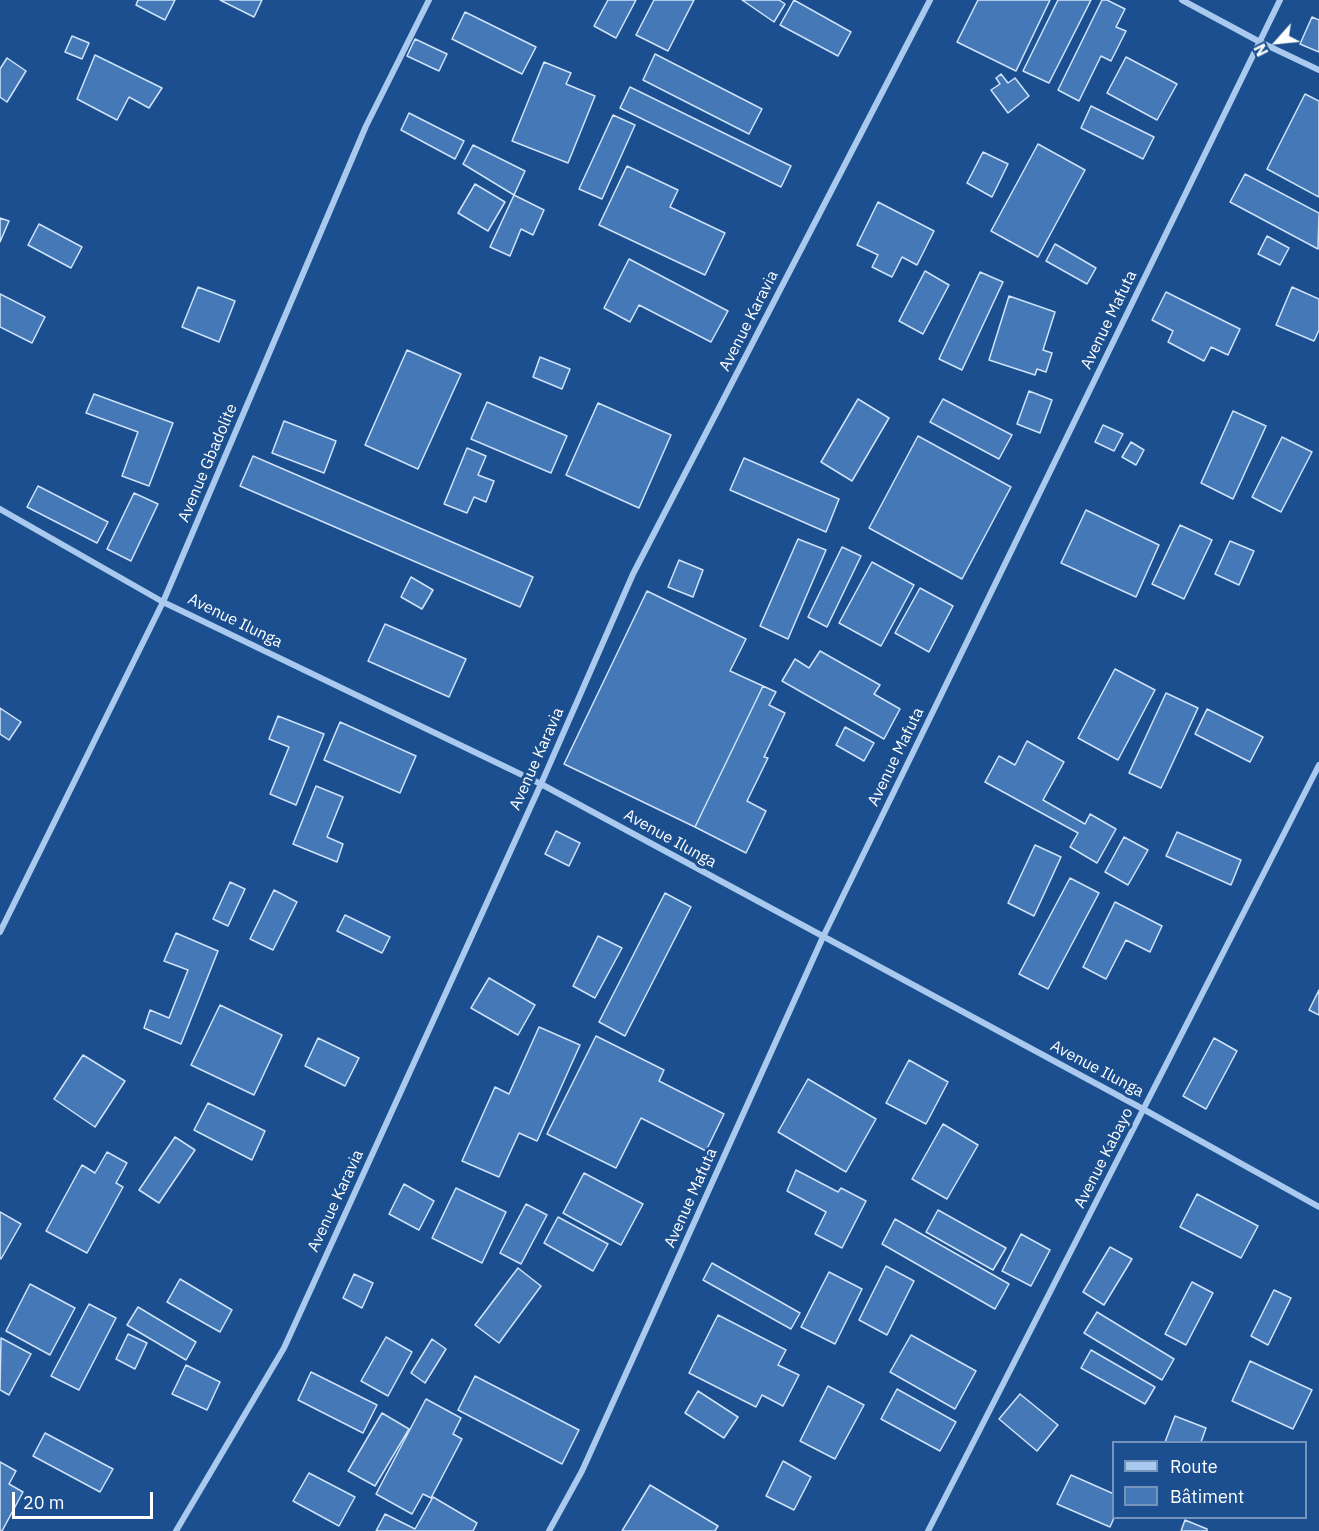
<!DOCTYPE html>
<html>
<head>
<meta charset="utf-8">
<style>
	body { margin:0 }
	#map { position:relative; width:1319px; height:1531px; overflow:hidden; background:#1b4f8f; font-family:"IBM Plex Sans",sans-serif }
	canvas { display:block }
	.legend { position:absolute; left:1112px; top:1441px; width:195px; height:78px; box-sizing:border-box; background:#1b4f8f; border:2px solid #7695bc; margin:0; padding:8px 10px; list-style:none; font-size:18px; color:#fff }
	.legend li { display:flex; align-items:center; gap:12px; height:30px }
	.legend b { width:30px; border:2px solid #7695bc }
	.north { position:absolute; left:1247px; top:12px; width:60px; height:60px; -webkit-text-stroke:4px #1b4f8f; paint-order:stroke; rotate:243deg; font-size:16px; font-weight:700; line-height:24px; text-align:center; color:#fff }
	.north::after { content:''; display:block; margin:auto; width:21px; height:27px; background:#fff; clip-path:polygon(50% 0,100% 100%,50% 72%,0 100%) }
	.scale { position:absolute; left:12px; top:1492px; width:141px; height:27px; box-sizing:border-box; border:3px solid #fff; border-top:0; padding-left:8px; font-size:18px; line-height:21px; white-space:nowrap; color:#fff; -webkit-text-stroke:4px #1b4f8f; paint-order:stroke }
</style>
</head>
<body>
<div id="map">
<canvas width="1319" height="1531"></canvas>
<ul class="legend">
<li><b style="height:8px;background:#a9c9ee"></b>Route</li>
<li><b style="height:16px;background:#4478b7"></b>Bâtiment</li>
</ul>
<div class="north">N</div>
<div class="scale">20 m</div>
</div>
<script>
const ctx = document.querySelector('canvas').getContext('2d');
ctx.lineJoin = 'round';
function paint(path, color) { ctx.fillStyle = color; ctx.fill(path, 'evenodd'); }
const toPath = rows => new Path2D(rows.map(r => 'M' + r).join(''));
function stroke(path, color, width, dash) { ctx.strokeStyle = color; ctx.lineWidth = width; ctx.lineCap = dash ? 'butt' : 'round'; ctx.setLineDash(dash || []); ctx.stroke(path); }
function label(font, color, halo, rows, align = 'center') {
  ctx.font = font + ' "IBM Plex Sans",sans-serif'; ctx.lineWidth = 6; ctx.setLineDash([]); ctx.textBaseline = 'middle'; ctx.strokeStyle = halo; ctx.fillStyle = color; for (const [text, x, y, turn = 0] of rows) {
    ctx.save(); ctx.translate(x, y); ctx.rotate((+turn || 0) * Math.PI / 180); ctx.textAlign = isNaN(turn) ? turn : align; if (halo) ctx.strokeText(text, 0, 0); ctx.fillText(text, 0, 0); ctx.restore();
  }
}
const building = toPath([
	[138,0,175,0,165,20,136,5,138,0],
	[220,0,262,0,254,17,220,0],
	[608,0,636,0,616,38,594,26,608,0],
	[654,0,694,0,668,51,636,35,654,0],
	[742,0,779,0,785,4,774,22,742,0],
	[794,0,851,32,838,56,780,25,794,0],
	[978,0,1050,0,1016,71,957,42,978,0],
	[1058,0,1091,0,1049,83,1023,71,1058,0],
	[1102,0,1107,0,1125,9,1116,27,1126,31,1111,61,1101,56,1079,101,1058,90,1102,0],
	[465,12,536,47,522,74,452,39,465,12],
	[1312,17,1319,20,1319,52,1300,44,1312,17],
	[72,36,89,43,82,59,65,52,72,36],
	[415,39,447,54,439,71,407,56,415,39],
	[655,54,762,109,749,134,643,80,655,54],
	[95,55,162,88,149,108,129,97,117,120,77,99,95,55],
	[1126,57,1177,84,1157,120,1107,93,1126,57],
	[7,58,26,71,7,102,0,97,0,69,7,58],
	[544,62,571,73,566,84,595,96,568,163,512,141,544,62],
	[1001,74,1008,83,1015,78,1029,96,1008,113,991,90,1000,84,996,78,1001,74],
	[630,87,791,166,781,187,620,108,630,87],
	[1305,94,1319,101,1319,197,1267,169,1305,94],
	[1091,106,1154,137,1143,159,1081,128,1091,106],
	[409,113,464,141,455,159,401,130,409,113],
	[613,115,635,125,602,199,579,189,613,115],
	[1038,144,1085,170,1038,257,991,231,1038,144],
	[473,145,525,171,514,195,463,164,473,145],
	[983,152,1008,164,992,197,967,183,983,152],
	[627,166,678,190,670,207,725,233,705,275,599,225,627,166],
	[1245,174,1319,213,1318,249,1230,202,1245,174],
	[475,184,505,202,488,231,458,213,475,184],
	[514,195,544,210,533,235,521,229,510,256,490,247,514,195],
	[878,202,934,231,917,265,902,257,892,277,872,267,878,255,857,245,878,202],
	[0,218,9,221,0,242,0,218],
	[39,224,82,247,71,268,28,245,39,224],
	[1267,236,1289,248,1280,265,1258,254,1267,236],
	[1055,244,1096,268,1087,284,1046,261,1055,244],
	[629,259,728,311,711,342,639,305,630,322,604,308,629,259],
	[925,271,949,285,923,334,899,321,925,271],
	[980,272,1003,282,962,370,939,359,980,272],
	[198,287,235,301,219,342,182,327,198,287],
	[1292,287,1319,299,1319,330,1314,341,1276,325,1292,287],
	[1166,292,1240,329,1228,355,1211,347,1204,361,1168,342,1173,331,1152,320,1166,292],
	[0,294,45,317,32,343,0,327,0,294],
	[1009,296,1055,312,1043,350,1052,353,1046,372,1037,369,1035,375,989,360,1009,296],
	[407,350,461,374,418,469,365,445,407,350],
	[540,357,570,369,562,389,533,377,540,357],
	[1029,391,1052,400,1040,433,1017,424,1029,391],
	[94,394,173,423,149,486,122,476,138,432,86,413,94,394],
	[858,399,889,418,852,481,821,462,858,399],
	[943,399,1012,435,999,459,930,422,943,399],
	[487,402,567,436,551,473,471,439,487,402],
	[598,403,671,435,639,508,566,475,598,403],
	[1233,411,1266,426,1233,499,1201,483,1233,411],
	[284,421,336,441,324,473,272,453,284,421],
	[1103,425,1123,434,1114,451,1095,442,1103,425],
	[918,436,1011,487,962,579,869,528,918,436],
	[1282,437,1312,452,1281,512,1252,497,1282,437],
	[1131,442,1144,450,1136,465,1122,457,1131,442],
	[467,448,486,456,478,475,494,481,486,502,474,497,467,513,444,504,467,448],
	[253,456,533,577,520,607,240,486,253,456],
	[744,458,839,499,826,532,730,490,744,458],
	[38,486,108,522,97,543,27,507,38,486],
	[134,493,158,504,131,561,107,549,134,493],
	[1086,510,1159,545,1136,597,1061,563,1086,510],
	[1180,525,1212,540,1184,599,1152,584,1180,525],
	[798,539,826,550,788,639,760,626,798,539],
	[1230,541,1254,551,1239,585,1215,574,1230,541],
	[842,547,861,556,827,627,808,617,842,547],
	[679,560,703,570,693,597,668,587,679,560],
	[872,562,914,585,881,646,839,623,872,562],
	[411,577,433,590,422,609,401,597,411,577],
	[920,588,953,606,929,652,895,633,920,588],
	[647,591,746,639,730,671,763,686,695,827,564,764,647,591],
	[385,624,466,659,449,697,368,661,385,624],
	[820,651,880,685,874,694,900,709,884,739,782,681,795,659,809,668,820,651],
	[1115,669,1155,690,1118,760,1078,738,1115,669],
	[763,686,776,692,769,705,785,713,764,757,768,758,747,801,766,811,746,853,695,827,763,686],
	[1166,693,1198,708,1161,788,1129,773,1166,693],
	[0,708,21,722,9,740,0,734,0,708],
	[1207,709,1263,737,1250,762,1195,734,1207,709],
	[278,716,324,734,296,805,270,794,289,747,269,739,278,716],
	[340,722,416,756,400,793,324,760,340,722],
	[845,727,874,743,864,761,836,745,845,727],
	[1027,741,1064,762,1043,800,1085,824,1090,814,1116,829,1097,863,1070,847,1078,833,985,782,999,756,1015,765,1027,741],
	[316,786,343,797,327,837,343,844,337,862,293,844,316,786],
	[556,831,580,843,569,866,545,854,556,831],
	[1177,832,1241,860,1231,885,1166,856,1177,832],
	[1124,837,1148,850,1128,885,1105,872,1124,837],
	[1035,845,1061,857,1034,916,1008,903,1035,845],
	[1070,878,1099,893,1048,989,1019,974,1070,878],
	[230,882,245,889,228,926,213,919,230,882],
	[274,890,297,902,273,950,250,939,274,890],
	[665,893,691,907,625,1036,599,1022,665,893],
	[1115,902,1162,926,1150,952,1126,940,1106,979,1083,967,1115,902],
	[345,915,390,937,382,953,337,931,345,915],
	[176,933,218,951,181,1044,144,1028,150,1010,169,1018,188,970,164,961,176,933],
	[598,936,622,948,595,998,573,986,598,936],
	[489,978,535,1005,518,1035,471,1008,489,978],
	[1319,990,1319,1015,1309,1010,1319,990],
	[220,1005,282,1035,254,1095,191,1065,220,1005],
	[539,1027,580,1045,537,1141,519,1133,499,1177,462,1161,495,1087,509,1094,539,1027],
	[596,1036,664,1070,659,1081,724,1114,706,1151,641,1118,616,1168,547,1134,596,1036],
	[318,1038,359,1058,345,1086,305,1066,318,1038],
	[1214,1038,1237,1051,1206,1109,1183,1096,1214,1038],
	[83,1055,125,1081,95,1127,54,1099,83,1055],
	[909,1060,948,1082,926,1124,886,1103,909,1060],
	[808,1079,876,1119,846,1172,778,1132,808,1079],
	[208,1103,265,1131,252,1160,194,1130,208,1103],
	[943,1124,978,1145,947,1199,912,1179,943,1124],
	[175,1137,195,1150,159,1203,139,1190,175,1137],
	[107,1152,127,1163,116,1183,123,1187,87,1253,46,1231,82,1165,95,1173,107,1152],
	[796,1170,838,1192,841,1188,866,1201,842,1248,815,1234,826,1212,787,1191,796,1170],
	[584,1173,643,1204,621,1245,563,1213,584,1173],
	[404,1184,434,1201,419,1230,389,1214,404,1184],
	[456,1188,506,1212,482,1263,432,1238,456,1188],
	[1197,1194,1258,1226,1241,1258,1180,1227,1197,1194],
	[526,1204,547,1215,521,1264,500,1253,526,1204],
	[938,1210,1006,1248,993,1270,926,1232,938,1210],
	[0,1212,21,1224,1,1259,0,1258,0,1212],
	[558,1217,608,1244,593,1271,544,1243,558,1217],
	[895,1219,1009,1284,995,1309,882,1244,895,1219],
	[1021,1234,1050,1250,1031,1286,1002,1271,1021,1234],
	[1110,1247,1132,1259,1104,1305,1083,1292,1110,1247],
	[712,1263,800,1313,791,1329,703,1280,712,1263],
	[886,1266,914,1281,887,1335,859,1320,886,1266],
	[518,1268,541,1286,499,1343,475,1325,518,1268],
	[829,1272,862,1289,835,1344,801,1327,829,1272],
	[354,1274,373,1283,362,1308,343,1298,354,1274],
	[180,1279,232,1310,220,1332,167,1302,180,1279],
	[1192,1282,1213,1293,1186,1345,1165,1334,1192,1282],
	[30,1284,75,1308,50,1355,6,1331,30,1284],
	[1274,1290,1291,1298,1268,1345,1251,1336,1274,1290],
	[89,1304,116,1318,79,1390,51,1376,89,1304],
	[138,1307,196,1342,186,1360,127,1325,138,1307],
	[1097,1312,1174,1359,1162,1380,1084,1333,1097,1312],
	[718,1315,786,1350,778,1365,799,1375,783,1406,762,1395,756,1407,689,1373,718,1315],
	[128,1334,147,1343,135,1369,116,1359,128,1334],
	[911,1335,976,1371,955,1409,890,1372,911,1335],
	[386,1337,412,1352,388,1396,361,1381,386,1337],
	[1,1338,31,1354,9,1395,0,1390,1,1338],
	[432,1339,446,1349,425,1383,411,1373,432,1339],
	[1091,1350,1155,1387,1145,1404,1081,1368,1091,1350],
	[1250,1361,1312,1390,1293,1429,1232,1401,1250,1361],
	[186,1365,220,1382,207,1410,172,1394,186,1365],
	[311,1372,377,1405,363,1433,298,1400,311,1372],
	[475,1376,579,1430,562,1464,458,1410,475,1376],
	[828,1386,864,1405,835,1459,800,1441,828,1386],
	[897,1389,956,1422,940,1451,881,1419,897,1389],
	[698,1391,738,1417,724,1438,685,1413,698,1391],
	[1020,1394,1058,1425,1037,1451,999,1419,1020,1394],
	[426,1399,461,1418,453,1434,462,1439,431,1498,423,1494,412,1514,376,1494,426,1399],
	[382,1413,409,1429,375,1486,348,1471,382,1413],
	[1175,1416,1206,1428,1201,1442,1165,1442,1175,1416],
	[45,1433,113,1469,100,1492,33,1456,45,1433],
	[783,1461,811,1477,794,1510,766,1496,783,1461],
	[0,1462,16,1471,9,1484,23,1492,2,1531,0,1531,0,1462],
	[309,1473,355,1497,339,1526,293,1501,309,1473],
	[1071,1475,1114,1494,1114,1518,1110,1527,1057,1504,1071,1475],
	[650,1485,718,1526,715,1531,622,1531,650,1485],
	[433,1497,477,1523,473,1531,376,1531,385,1514,415,1529,433,1497],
	[1185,1520,1207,1529,1207,1531,1181,1531,1185,1520]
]);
paint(building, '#4478b7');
stroke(building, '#cfe3fa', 1.5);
stroke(toPath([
	[1182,0,1260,42,1319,70],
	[0,509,163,602,541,784,1143,1109,1319,1207],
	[0,932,163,602,366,126,429,0],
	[176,1531,284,1348,541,784,633,574,930,0],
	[549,1531,582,1471,823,937,1280,0],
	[928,1531,1319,765]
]), '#a9c9ee', 6);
label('16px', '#fff', '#1b4f8f', [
	["Avenue Mafuta",1109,320,-64],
	["Avenue Karavia",749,321,-63],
	["Avenue Gbadolite",208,463,-67],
	["Avenue Ilunga",235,621,26],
	["Avenue Mafuta",896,757,-64],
	["Avenue Karavia",537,759,-66],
	["Avenue Ilunga",670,839,29],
	["Avenue Ilunga",1097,1069,28],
	["Avenue Kabayo",1104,1158,-63],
	["Avenue Mafuta",691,1198,-66],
	["Avenue Karavia",336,1201,-65]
]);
</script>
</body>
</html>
